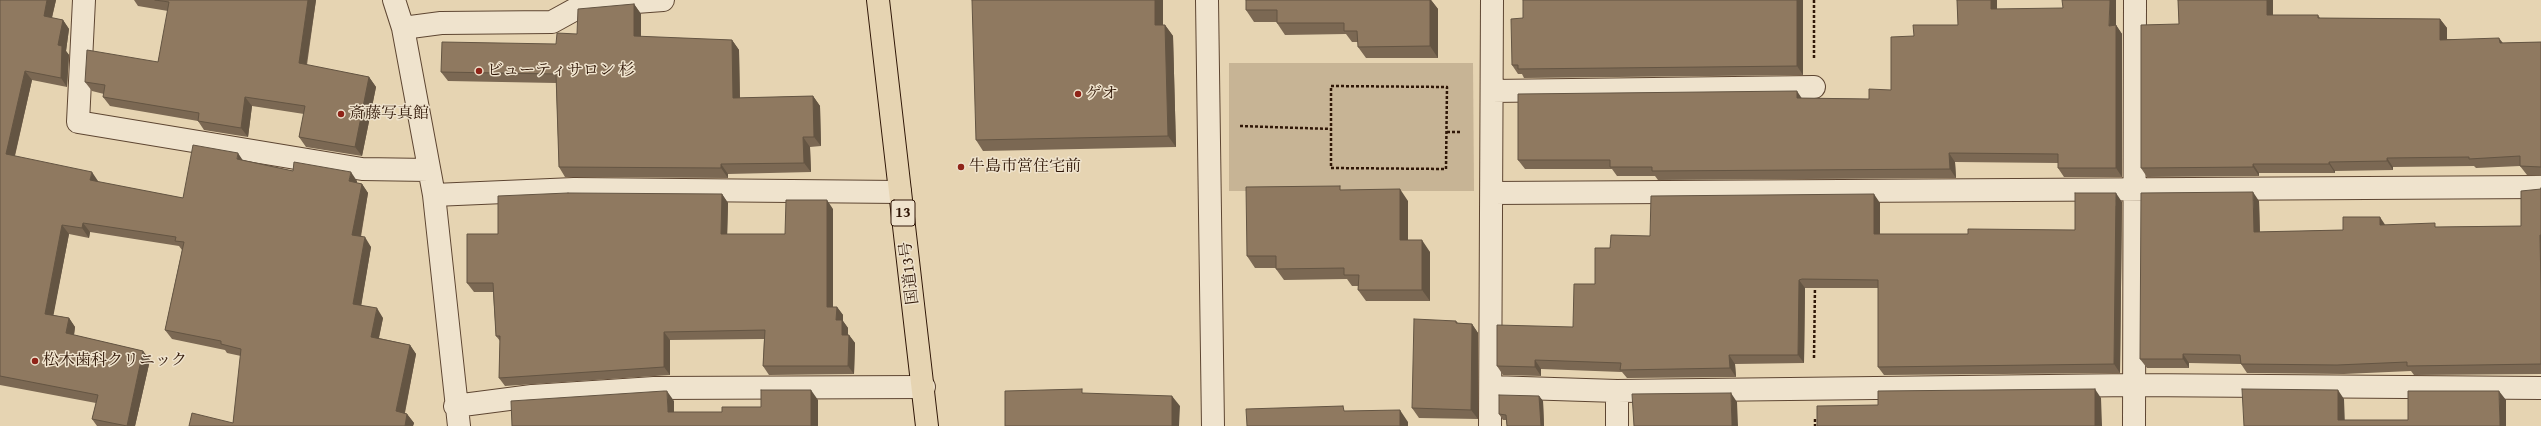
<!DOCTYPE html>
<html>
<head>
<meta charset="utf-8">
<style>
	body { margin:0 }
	canvas { display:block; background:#e6d4b2 }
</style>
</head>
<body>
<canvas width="2541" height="426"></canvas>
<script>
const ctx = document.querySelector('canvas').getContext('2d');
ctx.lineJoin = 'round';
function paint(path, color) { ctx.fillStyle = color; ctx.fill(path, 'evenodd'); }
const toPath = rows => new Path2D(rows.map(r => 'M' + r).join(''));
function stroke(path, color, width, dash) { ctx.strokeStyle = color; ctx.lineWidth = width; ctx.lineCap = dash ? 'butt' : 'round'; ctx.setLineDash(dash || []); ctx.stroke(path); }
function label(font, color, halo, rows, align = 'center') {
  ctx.font = font + ' "Gentium Book Plus","Noto Serif JP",serif'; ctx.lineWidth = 3; ctx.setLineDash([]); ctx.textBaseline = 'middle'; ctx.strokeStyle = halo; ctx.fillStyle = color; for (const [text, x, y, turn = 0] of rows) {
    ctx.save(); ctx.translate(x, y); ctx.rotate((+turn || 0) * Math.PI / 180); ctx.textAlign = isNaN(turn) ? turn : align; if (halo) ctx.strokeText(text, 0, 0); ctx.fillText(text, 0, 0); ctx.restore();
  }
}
paint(toPath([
	[1229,63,1473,63,1474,191,1229,191]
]), '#c7b495');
const minor = toPath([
	[84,0,78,122,362,169,429,170],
	[394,0,403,28,434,195,459,426],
	[1207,0,1213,426],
	[403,28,441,23,552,22,581,6,663,0],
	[1492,91,1814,87],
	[1492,193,2541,187],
	[434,195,574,189,900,192],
	[1491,387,1617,391],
	[455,406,532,396,654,388,924,387],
	[1490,426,1492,0],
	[1617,426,1617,391,2134,385,2541,388],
	[2134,426,2135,0]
]);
const highway = toPath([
	[878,0,927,426]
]);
stroke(minor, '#5e4632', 24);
stroke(highway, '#301707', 24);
stroke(toPath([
	[1814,0,1814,58],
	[1331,86,1447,87,1446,169,1331,168,1331,86],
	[1240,126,1332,129],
	[1447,132,1462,132],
	[1814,358,1815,285],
	[1815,419,1815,426]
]), '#301707', 2.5, [3, 2]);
stroke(minor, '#efe3cd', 22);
stroke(highway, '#e6d4b2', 22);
paint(toPath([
	[0,0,56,0,52,18,63,20,69,29,66,51,69,55,67,87,32,80,15,156,98,181,98,182,183,198,243,160,293,171,357,181,357,183,362,184,368,193,361,237,371,247,361,305,383,318,379,338,410,345,416,354,405,413,407,414,414,423,413,426,189,426,233,423,241,356,227,353,225,350,172,339,165,330,182,250,179,246,90,232,89,238,69,234,53,315,69,318,75,327,74,335,143,351,150,360,135,426,97,426,92,419,96,403,0,385],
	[134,0,316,0,307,65,369,77,376,87,362,156,306,147,299,137,304,114,252,106,248,137,204,130,198,121,110,106,103,97,104,94,92,91,85,82,158,62,168,11,138,6],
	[1163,0,1163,25,1165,25,1173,36,1176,147,983,151,976,140],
	[1246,0,1431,0,1438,9,1438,58,1366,58,1358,47,1358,42,1352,42,1346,34,1285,35,1277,23,1277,22,1254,22,1246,10],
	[1523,0,1803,0,1803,75,1524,78,1522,74,1518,74,1512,65,1523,18],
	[1957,0,1997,0,1997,9,2116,25,2122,34,2122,177,2064,177,2058,168,2058,163,1955,162,1956,178,1658,180,1655,176,1617,176,1612,169,1525,169,1518,160,1802,98,1869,99,1891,90,1914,36,1958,25],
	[2178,0,2273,0,2273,15,2318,15,2320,18,2440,19,2447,28,2447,39,2503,43,2541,42,2541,176,2527,175,2520,166,2476,168,2474,166,2393,167,2393,170,2335,171,2335,173,2259,173,2259,176,2147,177,2141,168,2179,24],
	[634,4,641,14,641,37,732,40,739,50,740,98,813,96,820,106,821,146,810,147,811,172,728,174,728,178,565,177,559,167,556,83,448,81,441,72,556,44,577,34],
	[2541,188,2541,374,2414,375,2411,371,2344,374,2247,373,2241,364,2189,363,2189,368,2147,368,2140,359,2259,201,2260,232,2343,230,2386,225,2438,227,2521,226],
	[1342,190,1408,201,1408,240,1430,252,1430,301,1366,301,1358,290,1358,286,1352,286,1347,279,1284,280,1276,269,1276,268,1255,268,1247,256],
	[722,194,728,203,727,234,785,234,833,209,833,307,837,307,843,315,843,321,848,328,848,335,849,335,855,343,854,374,769,375,763,366,764,339,670,340,670,375,505,386,499,378,500,341,496,336,493,292,474,292,467,283,498,234],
	[2122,202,2120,373,1884,375,1878,367,1878,288,1805,288,1804,363,1735,364,1736,377,1627,378,1622,372,1541,369,1541,376,1503,375,1497,366,1573,327,1595,284,1610,248,1650,236,1880,203,1880,234,1968,234,2075,230],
	[1456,321,1458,323,1472,324,1478,333,1478,419,1419,418,1412,408],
	[1539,396,1543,401,1544,426,1507,426,1506,420,1503,420,1499,414]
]), '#7b6853');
paint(toPath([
	[47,0,56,0,50,25,44,16],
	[308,0,316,0,305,73,299,63],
	[1155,0,1163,0,1163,36,1155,25],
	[1430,0,1431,0,1438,9,1438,58,1430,46],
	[1797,0,1803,0,1803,75,1797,66],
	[1991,0,1997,0,1997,18,1991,9],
	[2110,0,2116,0,2116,35,2109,26],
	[2267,0,2273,0,2273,24,2267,15],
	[634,4,641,14,641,46,634,36],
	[2440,19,2447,28,2447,49,2440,40],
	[63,20,69,29,66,51,69,55,67,87,61,78,58,45],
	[1165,25,1173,36,1176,147,1168,136],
	[2116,25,2122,34,2122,177,2116,168],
	[2499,38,2506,47,2500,43],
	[732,40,739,50,740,108,733,98],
	[25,71,32,80,13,163,6,154],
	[369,77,376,87,362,156,355,147],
	[1797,91,1803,100,1797,98],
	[813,96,820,106,821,146,814,137],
	[245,97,252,106,248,137,241,128],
	[803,137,810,147,811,172,804,163],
	[238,153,244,162,237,159],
	[1949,153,1955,162,1956,178,1950,169],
	[2387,158,2393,167,2393,170,2387,161],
	[2329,162,2335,171,2335,173,2329,164],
	[721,164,728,174,728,178,721,168],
	[2253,164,2259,173,2259,176,2253,167],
	[92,172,98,181,97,190,90,180],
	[351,172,357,181,355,191,349,181],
	[362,184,368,193,359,245,352,235],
	[1400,189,1408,201,1408,251,1400,240],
	[2253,192,2259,201,2260,241,2254,232],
	[2116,193,2122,202,2120,373,2114,364],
	[722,194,728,203,727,243,721,234],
	[1874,194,1880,203,1880,243,1874,234],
	[827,200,833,209,833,315,827,307],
	[2380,217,2386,226,2380,225],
	[83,223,90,232,89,238,82,228],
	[62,225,69,234,52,323,45,314],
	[2540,235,2541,236,2541,289],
	[365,237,371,247,360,313,353,304],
	[1422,240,1430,252,1430,301,1422,290],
	[1799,280,1805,288,1804,363,1798,355],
	[837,307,843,315,843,321,848,328,848,343,842,335,836,320],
	[377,308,383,318,377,346,371,337],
	[69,318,75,327,73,342,66,333],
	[1472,324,1478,333,1478,419,1471,410],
	[664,332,670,340,670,375,664,367],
	[849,335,855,343,854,374,848,366],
	[410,345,416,354,403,421,396,411],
	[143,351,150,360,135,426,127,426],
	[2183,354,2189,363,2189,368,2183,359],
	[1729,355,1735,364,1736,377,1730,368],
	[1535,360,1541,369,1541,376,1535,367],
	[2095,389,2101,398,2102,426,2095,426],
	[811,390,818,400,818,426,811,426],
	[2338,390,2344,399,2345,426,2338,420],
	[667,391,674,401,674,421,668,412],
	[2499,391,2506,400,2506,426,2500,426],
	[1731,393,1737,402,1738,426,1732,426],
	[1172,396,1180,406,1179,426,1172,426],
	[1539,396,1543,401,1544,426,1541,426],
	[1400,410,1408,422,1408,426,1400,426],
	[407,414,414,423,413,426,405,426]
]), '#645543');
const building = toPath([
	[0,0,47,0,44,16,63,20,58,45,62,46,61,78,25,71,6,154,92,172,90,180,183,198,193,145,238,153,237,159,293,171,294,162,351,172,349,181,362,184,352,235,365,237,353,304,377,308,371,337,410,345,396,411,407,414,405,426,189,426,192,413,233,423,241,349,221,344,221,341,165,330,184,242,175,241,176,237,83,223,82,228,62,225,45,314,69,318,66,333,143,351,127,426,92,419,98,395,0,376,0,0],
	[155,0,308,0,299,63,369,77,355,147,299,137,305,106,245,97,241,128,198,121,199,113,103,97,105,85,85,82,87,50,158,62,169,2,155,0],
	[972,0,1155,0,1155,25,1165,25,1168,136,976,140,972,0],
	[1246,0,1430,0,1430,46,1358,47,1357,31,1344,31,1344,23,1277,23,1277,10,1246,10,1246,0],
	[1523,0,1797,0,1797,66,1518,69,1518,65,1512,65,1511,19,1523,18,1523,0],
	[1957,0,1991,0,1991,9,2063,8,2062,0,2110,0,2109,26,2116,25,2116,168,2058,168,2058,154,1949,153,1950,169,1652,171,1652,167,1610,167,1610,160,1518,160,1518,94,1797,91,1797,98,1869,99,1869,89,1891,90,1891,37,1914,36,1913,25,1958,25,1957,0],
	[2178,0,2267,0,2267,15,2318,15,2318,18,2440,19,2440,40,2499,38,2500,43,2541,42,2541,167,2520,166,2520,156,2469,159,2469,157,2387,158,2387,161,2329,162,2329,164,2253,164,2253,167,2141,168,2141,25,2179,24,2178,0],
	[634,4,634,36,732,40,733,98,813,96,814,137,803,137,804,163,721,164,721,168,559,167,556,74,441,72,442,42,556,44,557,33,577,34,578,9,634,4],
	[1340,186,1340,190,1400,189,1400,240,1422,240,1422,290,1358,290,1359,275,1344,275,1344,268,1276,269,1276,256,1247,256,1246,187,1340,186],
	[2541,188,2541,235,2540,235,2541,289,2541,364,2407,366,2407,362,2337,365,2241,364,2240,355,2183,354,2183,359,2140,359,2141,193,2253,192,2254,232,2343,230,2343,217,2380,217,2380,225,2435,223,2435,227,2521,226,2521,191,2541,189,2541,188],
	[568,193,722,194,721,234,785,234,786,200,827,200,827,307,837,307,836,320,842,320,842,335,849,335,848,366,763,366,765,330,664,332,664,367,499,378,500,336,496,336,493,283,467,283,467,234,498,234,498,196,568,193],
	[2075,193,2116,193,2114,364,1878,367,1878,280,1802,279,1799,280,1798,355,1729,355,1730,368,1620,370,1621,363,1535,360,1535,367,1497,366,1497,325,1573,327,1574,284,1595,284,1595,248,1610,248,1611,235,1650,236,1651,196,1874,194,1874,234,1968,234,1968,229,2075,230,2075,193],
	[1414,319,1456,321,1456,323,1472,324,1471,410,1412,408,1414,319],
	[1082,389,1082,393,1172,396,1172,426,1005,426,1005,391,1082,389],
	[2095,389,2095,426,1817,426,1817,406,1878,405,1878,391,2095,389],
	[2242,389,2338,390,2338,420,2408,420,2408,391,2499,391,2500,426,2244,426,2242,389],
	[761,390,811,390,811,426,512,426,511,401,664,391,667,391,668,412,722,412,722,407,761,407,761,390],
	[1731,393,1732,426,1634,426,1632,394,1731,393],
	[1499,395,1539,396,1541,426,1507,426,1506,415,1499,414,1499,395],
	[1343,406,1344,411,1400,410,1400,426,1247,426,1246,409,1343,406]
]);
paint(building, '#8f7960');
stroke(building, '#645543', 1);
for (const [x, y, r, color] of [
	[479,71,4,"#8f2418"],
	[1078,94,4,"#8f2418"],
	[341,114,4,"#8f2418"],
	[961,167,4,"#8f2418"],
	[35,361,4,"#8f2418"]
]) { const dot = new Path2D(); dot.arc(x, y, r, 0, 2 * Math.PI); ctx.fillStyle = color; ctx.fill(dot); stroke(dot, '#efe3cd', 1.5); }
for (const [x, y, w] of [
	[903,213,24]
]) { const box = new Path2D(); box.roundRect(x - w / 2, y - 13, w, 26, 3); ctx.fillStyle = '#efe3cd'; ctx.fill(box); stroke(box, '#301707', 1); }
label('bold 15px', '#301707', null, [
	["13",903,213]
]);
label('16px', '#301707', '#efe3cd', [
	["ビューティサロン 杉",487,71],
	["ゲオ",1086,94],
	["斎藤写真館",349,114],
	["牛島市営住宅前",969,167],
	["松木歯科クリニック",43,361]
], 'left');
label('16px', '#301707', '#efe3cd', [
	["国道13号",910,273,-97]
]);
</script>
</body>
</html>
